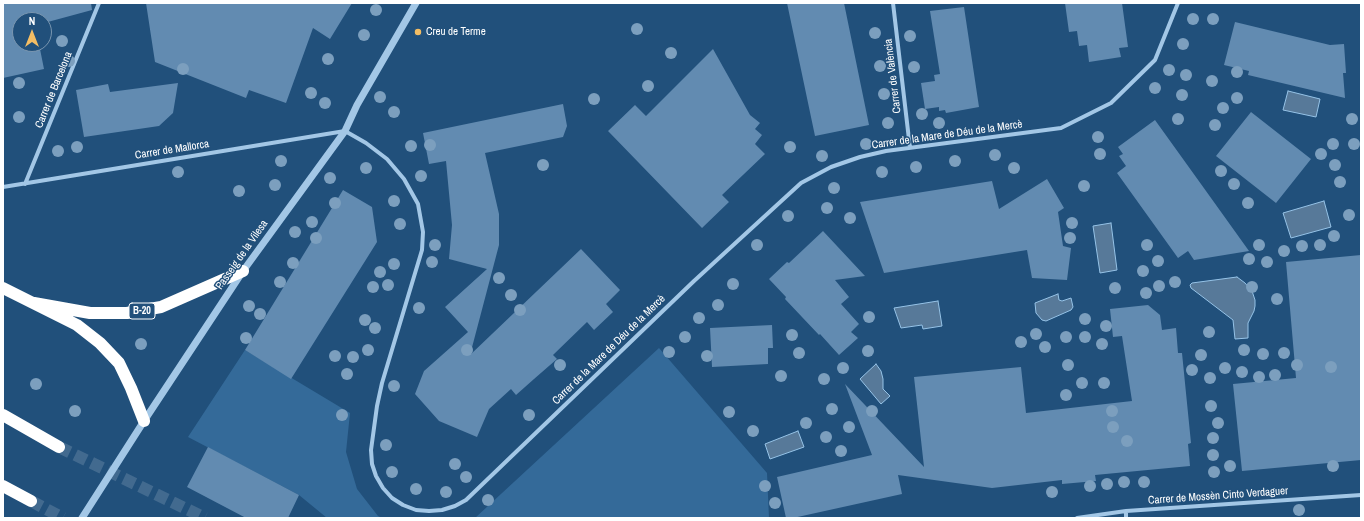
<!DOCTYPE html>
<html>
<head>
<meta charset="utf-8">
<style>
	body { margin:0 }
	#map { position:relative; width:1364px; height:521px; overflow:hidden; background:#21507b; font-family:"Archivo Narrow",sans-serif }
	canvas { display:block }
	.frame { position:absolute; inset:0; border:4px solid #fff; pointer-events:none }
	.north { position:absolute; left:12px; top:12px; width:40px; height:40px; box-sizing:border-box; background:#21507b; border:1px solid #7a96b0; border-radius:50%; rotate:0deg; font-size:11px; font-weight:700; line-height:16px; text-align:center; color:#fff }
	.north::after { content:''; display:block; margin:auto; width:14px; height:18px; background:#f3bd64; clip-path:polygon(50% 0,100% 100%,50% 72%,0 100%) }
</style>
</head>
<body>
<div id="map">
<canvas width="1364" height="521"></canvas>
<div class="frame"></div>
<div class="north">N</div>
</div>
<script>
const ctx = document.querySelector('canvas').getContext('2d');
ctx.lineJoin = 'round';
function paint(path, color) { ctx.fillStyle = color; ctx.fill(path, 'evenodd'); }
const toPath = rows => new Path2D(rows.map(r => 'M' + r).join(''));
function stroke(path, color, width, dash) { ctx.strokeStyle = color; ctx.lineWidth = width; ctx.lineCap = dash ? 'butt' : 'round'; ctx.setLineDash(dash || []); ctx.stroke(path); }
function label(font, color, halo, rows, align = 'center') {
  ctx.font = font + ' "Archivo Narrow",sans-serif'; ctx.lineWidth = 3; ctx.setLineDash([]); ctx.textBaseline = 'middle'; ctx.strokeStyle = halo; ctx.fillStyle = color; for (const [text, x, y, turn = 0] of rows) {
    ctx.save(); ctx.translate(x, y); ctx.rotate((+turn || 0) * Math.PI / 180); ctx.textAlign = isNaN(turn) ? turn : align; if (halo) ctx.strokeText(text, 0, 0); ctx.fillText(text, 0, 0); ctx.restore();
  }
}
paint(toPath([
	[659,348,767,473,769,518,475,518],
	[245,350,350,413,346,452,357,489,378,516,382,518,327,518,299,495,188,437]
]), '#346a99');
const water = toPath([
	[1288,91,1320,99,1316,117,1283,110,1288,91],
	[1324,201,1331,227,1291,238,1283,213,1324,201],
	[1111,223,1117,270,1100,273,1093,226,1111,223],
	[1237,277,1245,283,1252,291,1255,300,1255,306,1254,311,1248,323,1248,338,1235,339,1233,320,1191,288,1190,285,1192,283,1237,277],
	[1058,294,1059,300,1062,301,1071,298,1073,307,1071,310,1046,321,1042,320,1036,313,1035,303,1058,294],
	[938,301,942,326,923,329,922,325,901,328,894,308,938,301],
	[876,364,881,371,883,379,883,389,890,396,881,404,860,379,876,364],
	[798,431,804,447,770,459,765,444,798,431]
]);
paint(water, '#577999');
stroke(water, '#96c3e7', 1);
paint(toPath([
	[3,3,91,3,92,10,44,23,44,20,20,20,20,44,39,44,44,69,3,78],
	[146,3,352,3,330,39,313,28,286,103,249,90,246,98,155,62],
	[787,3,844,3,869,125,815,136],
	[1065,3,1122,3,1128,47,1119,48,1121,57,1089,62,1087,45,1079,46,1077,31,1069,32],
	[964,7,979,107,946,113,945,110,939,111,939,107,925,109,921,83,935,81,934,75,940,74,930,11],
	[1235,22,1330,45,1344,44,1346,73,1343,73,1345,98,1248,75,1249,71,1224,65],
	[713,49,750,115,760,123,755,129,762,135,755,144,765,154,722,195,729,202,702,228,608,131,635,105,646,116],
	[178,83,173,113,159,126,84,137,76,90,108,84,110,92],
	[563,104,567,126,563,137,485,153,499,214,499,245,470,355,581,249,620,290,606,304,613,312,594,330,587,322,553,355,557,359,534,379,516,395,511,389,489,409,477,437,439,421,415,394,424,371,468,332,445,307,487,269,449,259,452,225,446,161,429,164,423,133],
	[1251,112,1311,159,1276,203,1216,156],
	[1155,120,1206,191,1249,251,1194,260,1188,251,1178,258,1117,173,1126,166,1119,156,1123,154,1118,147],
	[1047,179,1064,208,1058,212,1063,246,1071,248,1067,280,1032,278,1027,250,884,273,860,202,992,181,999,209],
	[343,190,372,207,377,242,291,379,245,350],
	[823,231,865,276,835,280,849,297,841,304,859,324,851,332,858,338,839,355,820,334,819,335,785,299,786,297,769,279,787,262,789,263],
	[1361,255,1361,460,1242,471,1233,384,1296,378,1286,262],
	[1148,305,1160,315,1162,330,1176,328,1178,353,1182,353,1191,443,1188,444,1190,466,1095,475,1096,481,1062,484,1062,480,992,488,898,475,902,494,793,518,786,518,777,477,872,455,845,384,924,467,914,377,1021,367,1026,413,1132,401,1122,336,1113,337,1110,309],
	[772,325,773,348,768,348,768,364,712,367,710,328],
	[208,447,299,495,288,518,246,518,187,487]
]), '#628bb1');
stroke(toPath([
	[59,447,205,518],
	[31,501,63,518]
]), '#426a8f', 12, [12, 6]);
stroke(toPath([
	[893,3,910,148],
	[25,184,99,3],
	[3,187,345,131,366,143,387,159,404,179,418,204,423,232,422,250,382,383,377,406,371,450,372,464,376,476,383,488,392,498,403,505,416,510,429,511,442,510,455,506,466,500,694,281,801,183,831,167,860,157,886,151,1061,128,1111,103,1155,60,1178,3],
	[1126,511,1126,518],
	[1077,518,1126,511,1361,495]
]), '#a3c7e6', 4);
stroke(toPath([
	[82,518,144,421,243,271,345,131,357,105,416,3]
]), '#a3c7e6', 7);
stroke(toPath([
	[3,288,77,325,100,343,119,363,131,388,144,421],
	[34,303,90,313,127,313,161,307,243,271],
	[3,415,59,447],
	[3,486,31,501]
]), '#fff', 12);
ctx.fillStyle = '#7c9fbe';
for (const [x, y] of [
	[376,10],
	[1193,19],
	[1213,19],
	[637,29],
	[875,33],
	[364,35],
	[910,36],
	[62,41],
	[1183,44],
	[671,53],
	[328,59],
	[69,61],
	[880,66],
	[914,67],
	[183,69],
	[1169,70],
	[1237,72],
	[1186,75],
	[1212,81],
	[19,83],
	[648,86],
	[1155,88],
	[311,93],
	[884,94],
	[1182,95],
	[380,97],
	[1237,98],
	[594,99],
	[325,103],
	[1223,108],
	[394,112],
	[922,114],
	[19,117],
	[1178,119],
	[1352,119],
	[888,123],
	[939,123],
	[1215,125],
	[1098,137],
	[866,144],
	[1333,144],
	[1354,144],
	[430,145],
	[411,146],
	[77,147],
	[790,147],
	[58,151],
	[1100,154],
	[1321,154],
	[995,155],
	[822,156],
	[281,161],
	[955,161],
	[543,165],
	[1335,165],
	[916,167],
	[366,168],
	[1014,168],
	[1221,171],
	[178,172],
	[882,172],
	[421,176],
	[330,178],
	[1340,182],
	[1234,184],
	[275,185],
	[1084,186],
	[834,188],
	[239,191],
	[394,201],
	[335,203],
	[1248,203],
	[827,208],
	[1349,215],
	[788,216],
	[850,218],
	[312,222],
	[1072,223],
	[400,224],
	[295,232],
	[1334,236],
	[316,238],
	[1070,238],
	[435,245],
	[757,245],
	[1147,245],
	[1259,245],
	[1320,245],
	[1302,246],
	[1284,251],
	[1249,259],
	[1158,261],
	[432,262],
	[1267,262],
	[293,263],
	[394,264],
	[1143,271],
	[380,272],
	[499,278],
	[280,282],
	[1175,282],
	[733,284],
	[388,285],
	[1159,286],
	[373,287],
	[1252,287],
	[1115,288],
	[1146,293],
	[511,295],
	[1277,299],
	[718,305],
	[249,306],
	[419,308],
	[520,310],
	[260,314],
	[869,317],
	[699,318],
	[1085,319],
	[365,320],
	[1106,326],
	[375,328],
	[1209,332],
	[1036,334],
	[792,335],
	[685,337],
	[1066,337],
	[1085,337],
	[246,338],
	[1021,342],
	[141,344],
	[1102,344],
	[1045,347],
	[368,350],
	[467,350],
	[1244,350],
	[868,351],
	[669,352],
	[799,353],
	[1284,353],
	[1263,354],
	[1201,355],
	[335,356],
	[707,356],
	[353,357],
	[560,365],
	[1068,365],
	[1297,365],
	[1331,367],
	[843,368],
	[1225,368],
	[1192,370],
	[1242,372],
	[347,374],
	[1275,375],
	[781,376],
	[1259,377],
	[1210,378],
	[824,379],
	[1082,383],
	[1104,383],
	[36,384],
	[394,386],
	[1066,395],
	[1211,406],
	[832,409],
	[75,411],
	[872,411],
	[1112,411],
	[729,412],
	[342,415],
	[529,415],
	[806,423],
	[1218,423],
	[849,427],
	[1113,427],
	[753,431],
	[826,437],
	[1213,438],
	[1127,441],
	[386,445],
	[841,451],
	[1213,455],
	[455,464],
	[1230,466],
	[1333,466],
	[392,472],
	[1214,472],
	[466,477],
	[1124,482],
	[1144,482],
	[1107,484],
	[765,486],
	[1090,486],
	[416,489],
	[446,492],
	[1052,492],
	[488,500],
	[775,503],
	[1299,510]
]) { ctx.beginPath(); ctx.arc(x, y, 6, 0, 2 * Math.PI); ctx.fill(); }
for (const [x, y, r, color] of [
	[418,32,4,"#f3bd64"]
]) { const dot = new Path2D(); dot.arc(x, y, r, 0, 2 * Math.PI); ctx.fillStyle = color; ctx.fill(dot); stroke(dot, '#21507b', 1.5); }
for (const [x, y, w] of [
	[142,311,26]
]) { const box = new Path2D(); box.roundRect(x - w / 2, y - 8, w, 16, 3); ctx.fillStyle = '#21507b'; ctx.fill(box); stroke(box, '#fff', 1); }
label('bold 10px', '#fff', null, [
	["B-20",142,311]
]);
label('11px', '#fff', '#21507b', [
	["Creu de Terme",426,32]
], 'left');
label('11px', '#fff', '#21507b', [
	["Carrer de València",893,76,-97],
	["Carrer de Barcelona",54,90,-68],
	["Carrer de la Mare de Déu de la Mercè",947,135,-8],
	["Carrer de Mallorca",172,150,-9],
	["Passeig de la Vilesa",242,255,-55],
	["Carrer de la Mare de Déu de la Mercè",609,350,-44],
	["Carrer de Mossèn Cinto Verdaguer",1218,496,-4]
]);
</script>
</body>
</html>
